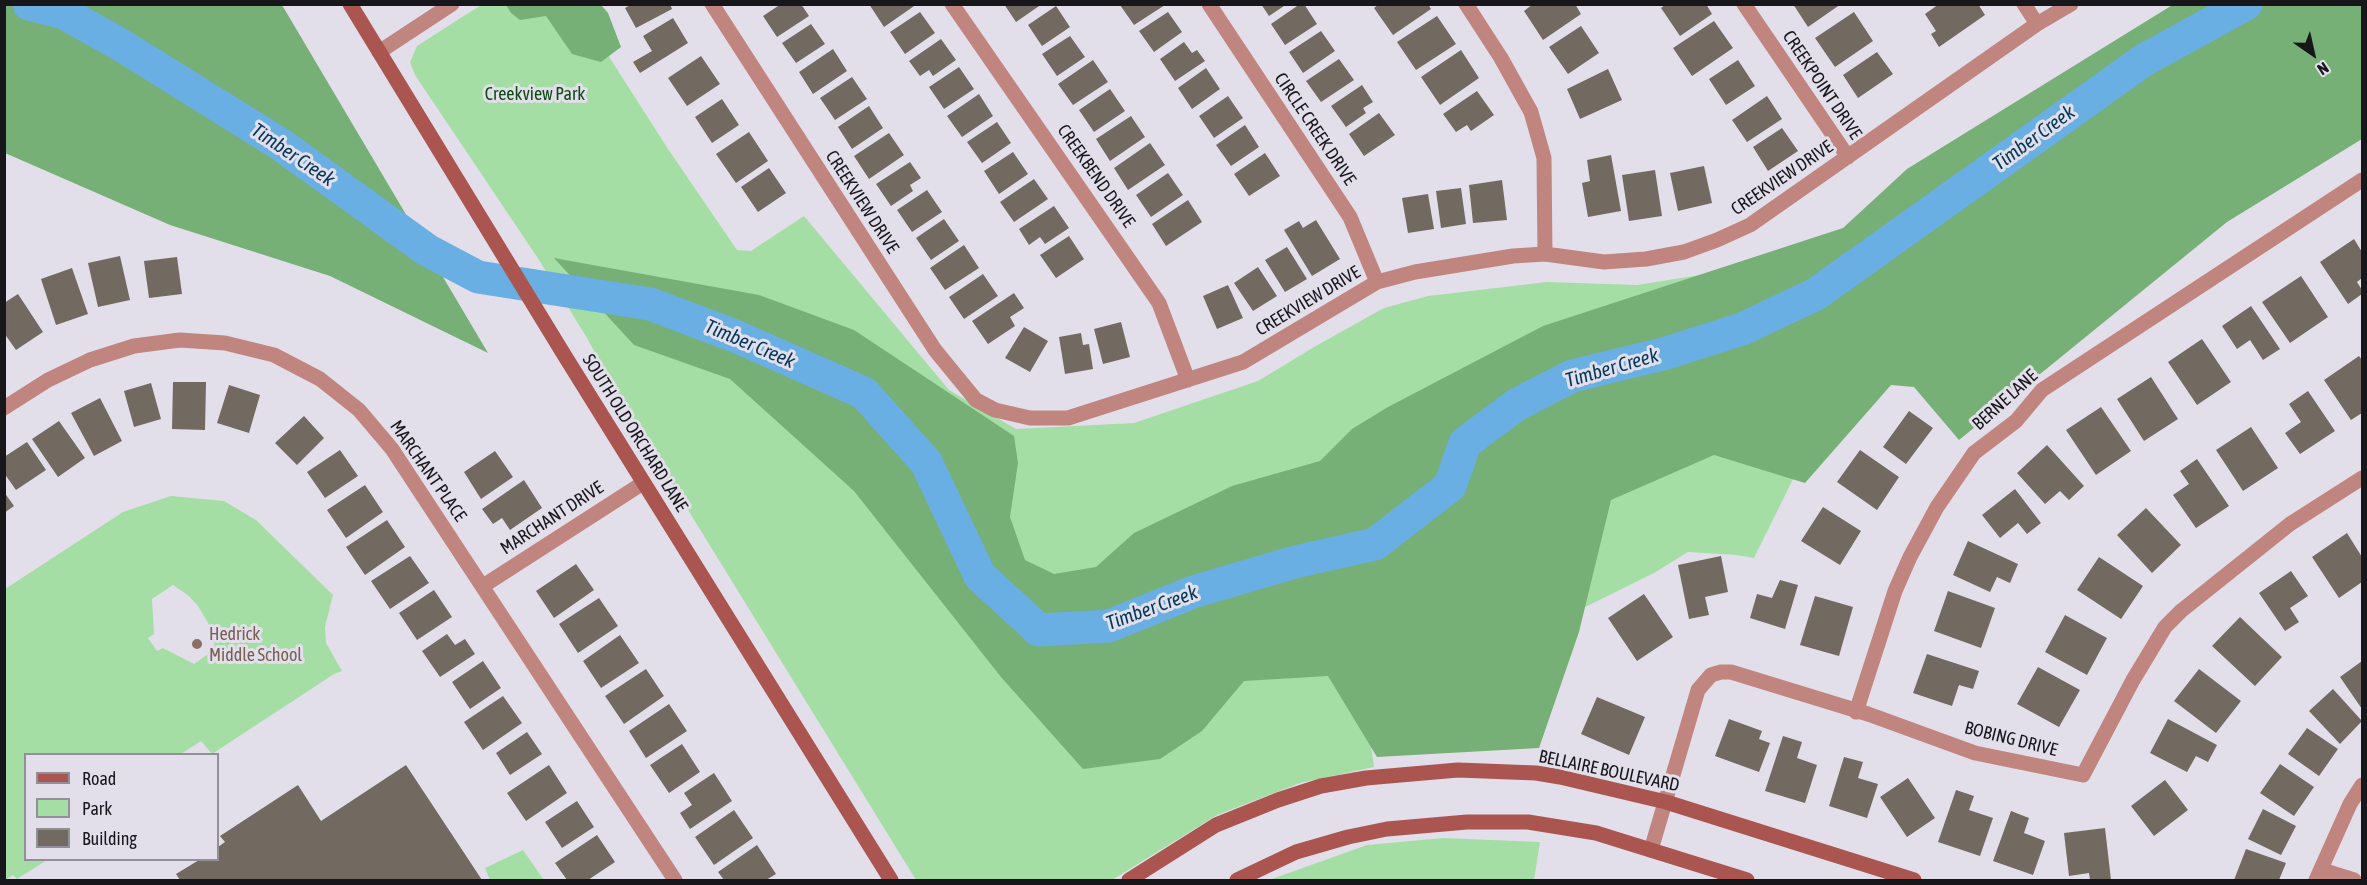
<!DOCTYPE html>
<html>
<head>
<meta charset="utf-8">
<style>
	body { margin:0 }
	#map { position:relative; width:2367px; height:885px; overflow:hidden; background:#e2dfeb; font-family:"Asap Condensed",sans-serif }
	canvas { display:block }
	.frame { position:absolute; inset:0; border:6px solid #17161a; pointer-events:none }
	.legend { position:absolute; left:24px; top:753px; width:195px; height:108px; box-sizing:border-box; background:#e2dfeb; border:2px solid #918f97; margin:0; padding:8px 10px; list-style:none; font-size:18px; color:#17161a }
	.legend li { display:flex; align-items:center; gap:12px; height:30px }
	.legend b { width:30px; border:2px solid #918f97 }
	.north { position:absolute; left:2283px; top:24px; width:60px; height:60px; -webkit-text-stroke:4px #e2dfeb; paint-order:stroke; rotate:146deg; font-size:16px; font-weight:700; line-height:24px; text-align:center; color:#17161a }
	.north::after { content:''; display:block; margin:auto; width:21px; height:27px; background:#17161a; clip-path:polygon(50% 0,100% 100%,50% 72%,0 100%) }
</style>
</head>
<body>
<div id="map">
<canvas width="2367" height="885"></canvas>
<div class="frame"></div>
<ul class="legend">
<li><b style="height:8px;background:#aa5550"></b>Road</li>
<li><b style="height:16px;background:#a5dea4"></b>Park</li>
<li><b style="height:16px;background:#726961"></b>Building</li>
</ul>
<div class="north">N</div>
</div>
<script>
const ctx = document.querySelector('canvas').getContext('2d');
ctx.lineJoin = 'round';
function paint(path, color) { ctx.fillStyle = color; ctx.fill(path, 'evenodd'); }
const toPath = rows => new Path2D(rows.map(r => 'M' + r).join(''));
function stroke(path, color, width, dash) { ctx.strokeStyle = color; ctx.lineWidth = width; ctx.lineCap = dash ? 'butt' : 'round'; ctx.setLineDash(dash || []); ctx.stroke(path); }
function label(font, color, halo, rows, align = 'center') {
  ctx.font = font + ' "Asap Condensed",sans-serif'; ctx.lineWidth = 6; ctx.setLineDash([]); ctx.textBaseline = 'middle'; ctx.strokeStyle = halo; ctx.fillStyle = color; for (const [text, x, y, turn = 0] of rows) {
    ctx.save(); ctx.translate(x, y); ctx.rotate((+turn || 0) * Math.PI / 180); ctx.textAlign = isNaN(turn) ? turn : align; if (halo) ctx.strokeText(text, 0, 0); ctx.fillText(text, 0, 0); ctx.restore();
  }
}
paint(toPath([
	[481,5,576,5,668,149,737,250,751,251,804,216,949,390,1016,429,1134,423,1258,381,1314,347,1384,308,1428,296,1547,282,1637,285,1763,265,1801,463,1754,558,1737,555,1688,552,1654,573,1577,611,1363,691,1374,767,1300,783,1217,815,1112,880,916,880,619,398,587,338,539,260,415,75,410,62,417,46],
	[171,496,224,501,256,520,333,595,325,627,326,643,342,671,334,674,212,754,201,741,181,754,26,754,26,860,47,860,17,879,13,875,5,880,5,589,123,512],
	[173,585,189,596,198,606,211,628,214,642,215,649,194,664,163,648,157,651,148,638,154,634,152,599],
	[1443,838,1540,842,1534,880,1269,880,1367,845],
	[523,850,544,880,490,880,485,868]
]), '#a5dea4');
paint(toPath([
	[5,4,282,5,488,353,330,276,170,225,5,153],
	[2174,4,2362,5,2362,139,2227,222,1959,440,1914,387,1891,385,1805,483,1714,455,1611,500,1579,632,1539,748,1377,757,1328,676,1244,681,1202,731,1160,759,1083,769,1001,677,854,491,730,379,634,345,554,258,759,295,854,330,1014,436,1018,463,1010,517,1025,560,1054,574,1096,567,1134,533,1232,486,1320,461,1352,429,1388,407,1543,326,1843,228,1907,169],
	[506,5,601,5,608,13,621,47,601,62,572,54,546,16,520,20,511,13]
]), '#76b076');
stroke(toPath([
	[29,4,64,13,121,45,280,144,427,250,478,277,650,304,735,336,864,393,926,462,980,576,1039,630,1109,626,1193,592,1295,562,1375,544,1450,486,1465,443,1516,405,1572,376,1663,354,1742,329,1816,294,2144,60,2246,4]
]), '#69afe3', 33);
paint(toPath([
	[632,4,670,4,672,9,636,28,625,8],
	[781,4,801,4,809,16,777,37,763,16],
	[869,4,917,4,884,27],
	[1004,4,1042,4,1016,22],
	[1261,4,1287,4,1269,16],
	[1300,4,1304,4,1317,24,1285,45,1271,24],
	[1379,4,1428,4,1431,9,1393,35,1374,8],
	[1533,4,1575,4,1581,14,1543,40,1524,11],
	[1666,4,1706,4,1712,14,1680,36,1661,8],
	[1793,4,1841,4,1808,27],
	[1939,4,1978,4,1985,15,1939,47,1931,34,1936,31,1925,14],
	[1120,5,1165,5,1134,25],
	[1056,6,1070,27,1042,46,1028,25],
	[920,12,935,33,905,54,890,32],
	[1168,12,1182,32,1154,52,1139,31],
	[1854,12,1873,41,1835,67,1815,38],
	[1437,16,1456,44,1416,70,1397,42],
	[673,18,688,43,640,73,633,62,652,51,643,36],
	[1714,21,1733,48,1692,76,1673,48],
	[811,24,825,44,796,63,782,43],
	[1581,26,1599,53,1568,74,1549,47],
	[1321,31,1335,51,1303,73,1289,52],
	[1070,36,1085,57,1057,76,1042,54],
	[941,39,956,60,933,76,929,70,920,76,909,61],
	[1184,42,1192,53,1197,50,1205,61,1175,81,1160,59],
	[833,49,847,71,813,94,799,72],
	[1461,50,1479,78,1440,105,1421,77],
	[1877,52,1893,74,1858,98,1843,75],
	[701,56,720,84,687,106,668,78],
	[1339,59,1354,80,1321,102,1306,81],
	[1093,60,1108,82,1073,105,1058,84],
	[1738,60,1755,86,1726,105,1709,79],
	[959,67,974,89,944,109,929,87],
	[1206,68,1220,89,1192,109,1178,88],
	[1608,69,1622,100,1580,119,1567,89],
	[852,77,867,99,835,120,820,98],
	[1362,85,1373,102,1363,108,1366,113,1346,127,1331,106],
	[1110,89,1125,111,1094,132,1079,110],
	[1477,91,1494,115,1471,131,1467,125,1456,132,1443,114],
	[979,94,993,116,962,137,947,116],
	[1228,96,1243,118,1214,138,1199,116],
	[1767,96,1782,119,1747,142,1732,120],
	[722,99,739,125,712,143,695,117],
	[869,106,883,128,852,149,838,127],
	[1379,113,1395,135,1364,156,1349,134],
	[1131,116,1145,137,1110,161,1096,139],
	[997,122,1011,143,982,163,967,142],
	[1245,125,1259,147,1231,166,1216,145],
	[1782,128,1798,151,1768,171,1753,147],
	[749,132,768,161,736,183,716,154],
	[889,133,904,155,869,179,854,156],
	[1150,143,1165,165,1128,190,1114,168],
	[1013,152,1028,174,999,194,984,171],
	[1265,153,1280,176,1249,196,1234,174],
	[1611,155,1621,211,1588,217,1582,183,1590,181,1587,160],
	[910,162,921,178,910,185,913,191,891,206,876,184],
	[1704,166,1712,203,1678,211,1670,173],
	[769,168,786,193,758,212,741,187],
	[1655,170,1662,216,1629,221,1622,175],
	[1168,173,1183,195,1151,217,1136,195],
	[1034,179,1048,199,1014,222,1000,202],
	[1502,180,1507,220,1473,223,1469,185],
	[1461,188,1466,224,1441,228,1436,191],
	[927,190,942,212,912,232,897,210],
	[1428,194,1434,229,1408,233,1402,198],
	[1188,200,1202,222,1166,246,1152,224],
	[1054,206,1069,228,1045,244,1040,237,1029,245,1019,229],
	[944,219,959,241,931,260,916,238],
	[1316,220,1340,259,1312,276,1284,230,1299,221,1303,228],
	[1069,236,1084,259,1056,278,1040,255],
	[2354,239,2362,252,2362,278,2357,282,2362,290,2362,294,2348,304,2320,262],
	[964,245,979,268,945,290,930,268],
	[1287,247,1307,279,1285,292,1265,260],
	[120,256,130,300,98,307,88,263],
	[177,257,182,294,149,298,144,261],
	[1258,267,1277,296,1253,311,1234,283],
	[72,268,88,314,56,325,41,279],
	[983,274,998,296,964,319,949,297],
	[2301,276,2328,317,2290,343,2262,302],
	[1228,285,1243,318,1217,329,1203,296],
	[1014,293,1024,308,1010,317,1015,326,988,344,972,321],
	[18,294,43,332,16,350,4,333,4,303],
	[2251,306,2280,349,2263,360,2250,340,2237,349,2222,326],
	[1121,322,1130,357,1103,364,1094,329],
	[1024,327,1048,341,1030,372,1005,358],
	[1081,333,1083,345,1089,344,1093,369,1065,374,1059,337],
	[2202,339,2231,382,2197,405,2168,362],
	[2359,356,2362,360,2362,413,2351,420,2324,380],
	[2151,377,2178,419,2144,441,2117,399],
	[173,382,206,382,205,430,172,429],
	[151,383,161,419,134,427,124,391],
	[229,385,260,395,249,433,217,423],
	[2308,391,2335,431,2300,454,2285,433,2301,422,2289,404],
	[100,398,122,441,94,456,71,413],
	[2101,407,2131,451,2096,475,2066,430],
	[1909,411,1933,428,1906,464,1883,447],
	[304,416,324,438,297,465,275,443],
	[59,421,85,458,58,477,32,439],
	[2251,427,2278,468,2243,491,2216,450],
	[27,442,46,470,16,490,4,473,4,457],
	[2047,445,2084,486,2069,500,2060,491,2045,504,2017,473],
	[340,450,358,476,325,498,307,472],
	[1860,450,1899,477,1877,510,1837,482],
	[495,451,513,477,481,499,464,472],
	[2197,459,2229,506,2196,528,2173,495,2189,484,2180,471],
	[524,480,542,508,510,530,502,518,493,524,482,509],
	[365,485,383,512,346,538,327,510],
	[2015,489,2041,523,2027,534,2018,523,2000,538,1982,515],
	[4,492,14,506,4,513],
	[1823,507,1861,531,1840,565,1801,541],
	[2146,508,2181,545,2152,573,2117,535],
	[387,520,405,547,365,575,346,547],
	[2347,533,2362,557,2362,582,2339,598,2312,557],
	[1968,541,2018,564,2010,583,1997,577,1990,592,1953,575],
	[410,556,429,583,390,609,371,581],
	[1721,556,1728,592,1705,597,1709,615,1689,619,1678,565],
	[2099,557,2143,586,2121,619,2077,590],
	[576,564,594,590,554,618,536,591],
	[2291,571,2308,596,2290,608,2299,622,2285,631,2259,593],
	[1780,580,1798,585,1785,629,1750,618,1757,594,1772,598],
	[434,590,452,617,417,640,399,613],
	[1948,591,1995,608,1981,648,1934,631],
	[1644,594,1673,637,1637,661,1608,618],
	[1815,596,1853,607,1839,656,1800,645],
	[599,598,618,626,578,653,559,624],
	[2065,615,2107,638,2087,675,2045,652],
	[2240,617,2282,657,2255,686,2212,646],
	[447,634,455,645,465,639,475,654,440,677,422,651],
	[620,635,639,663,601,688,583,661],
	[1927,654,1979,671,1973,689,1959,685,1952,706,1913,693],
	[483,661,501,688,470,709,452,682],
	[2362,661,2362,709,2340,677],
	[2038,667,2080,690,2059,727,2017,704],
	[646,669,664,696,624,724,605,696],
	[2199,669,2241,701,2216,733,2174,701],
	[2333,689,2362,721,2340,744,2309,711],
	[503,696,522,723,483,750,464,722],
	[1597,697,1645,717,1629,755,1581,734],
	[669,704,687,731,646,758,629,731],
	[1729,719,1762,731,1759,739,1770,743,1759,772,1715,756],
	[2168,719,2217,745,2208,762,2196,756,2187,772,2150,753],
	[2307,728,2338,749,2319,776,2288,754],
	[527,732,542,754,510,775,496,753],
	[1783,736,1802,742,1797,758,1817,765,1805,803,1765,791],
	[682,744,700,772,669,793,650,765],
	[1844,757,1863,762,1858,778,1878,784,1867,818,1829,806],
	[2280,764,2314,787,2294,816,2260,793],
	[406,765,482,880,180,880,176,874,199,860,218,860,218,847,225,842,220,836,298,785,321,821],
	[549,765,567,793,526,821,507,793],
	[714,773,732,801,690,829,680,813,692,805,684,793],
	[1908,778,1935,818,1907,837,1880,797],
	[2165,780,2188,810,2154,836,2131,806],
	[1956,790,1974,796,1969,810,1993,818,1980,856,1938,842],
	[577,801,594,827,562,848,545,822],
	[2263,809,2296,826,2281,855,2248,839],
	[734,810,753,838,714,865,695,837],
	[2011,811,2029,818,2024,833,2045,841,2033,875,1993,861],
	[2105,828,2111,880,2090,880,2089,873,2069,876,2064,833],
	[597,835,615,862,588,880,567,880,555,863],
	[757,845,776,874,766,880,724,880,718,872],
	[2246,849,2286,863,2279,880,2234,880]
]), '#726961');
stroke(toPath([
	[712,4,935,350,976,400,995,410,1030,418,1068,418,1243,362,1377,282,1415,272,1513,256,1545,254,1604,262,1646,259,1684,252,1717,240,1750,225,2037,24,2071,4],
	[952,4,1159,303,1188,380],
	[1209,4,1350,217,1377,282],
	[1466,4,1501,58,1531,112,1544,158,1545,254],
	[1744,4,1848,157],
	[2024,4,2037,24],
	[379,52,452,4],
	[4,408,48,380,90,360,134,346,180,340,225,343,274,355,320,379,359,410,392,449,675,880],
	[483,586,643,483],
	[1856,712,1895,591,1910,557,1937,507,1974,453,2016,421,2042,390,2362,180],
	[1651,850,1698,690,1711,675,1721,672,1731,672,1868,714,1975,753,2083,775,2133,680,2165,627,2181,611,2290,524,2362,478],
	[2322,870,2354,880],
	[2316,880,2350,804,2362,785]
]), '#c0857f', 15);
stroke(toPath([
	[350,4,563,353,891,880],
	[1129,880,1216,825,1278,800,1321,786,1366,778,1458,770,1536,773,1560,777,1666,802,1914,880],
	[1237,880,1296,852,1348,837,1387,829,1467,822,1528,822,1596,833,1747,880]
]), '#aa5550', 15);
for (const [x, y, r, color] of [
	[197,644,6,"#8d6e63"]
]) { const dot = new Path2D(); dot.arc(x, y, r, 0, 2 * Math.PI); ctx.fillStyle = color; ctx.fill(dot); stroke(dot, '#e2dfeb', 2); }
label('18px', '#17161a', '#e2dfeb', [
	["CREEKPOINT DRIVE",1822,85,56],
	["CIRCLE CREEK DRIVE",1315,129,56],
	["CREEKBEND DRIVE",1096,176,55],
	["CREEKVIEW DRIVE",1782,178,-34],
	["CREEKVIEW DRIVE",862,202,57],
	["CREEKVIEW DRIVE",1308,301,-31],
	["BERNE LANE",2005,400,-42],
	["SOUTH OLD ORCHARD LANE",635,433,58],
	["MARCHANT PLACE",428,471,55],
	["MARCHANT DRIVE",552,518,-33],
	["BOBING DRIVE",2011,739,14],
	["BELLAIRE BOULEVARD",1609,771,12]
]);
label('18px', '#0b4a11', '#e2dfeb', [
	["Creekview Park",535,94]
]);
label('18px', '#785e54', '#e2dfeb', [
	["Hedrick",209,634],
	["Middle School",209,655]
], 'left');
label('italic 20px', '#00385a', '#e2dfeb', [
	["Timber Creek",2034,138,-36],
	["Timber Creek",293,155,34],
	["Timber Creek",750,344,23],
	["Timber Creek",1612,368,-16],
	["Timber Creek",1152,608,-20]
]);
</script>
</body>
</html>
